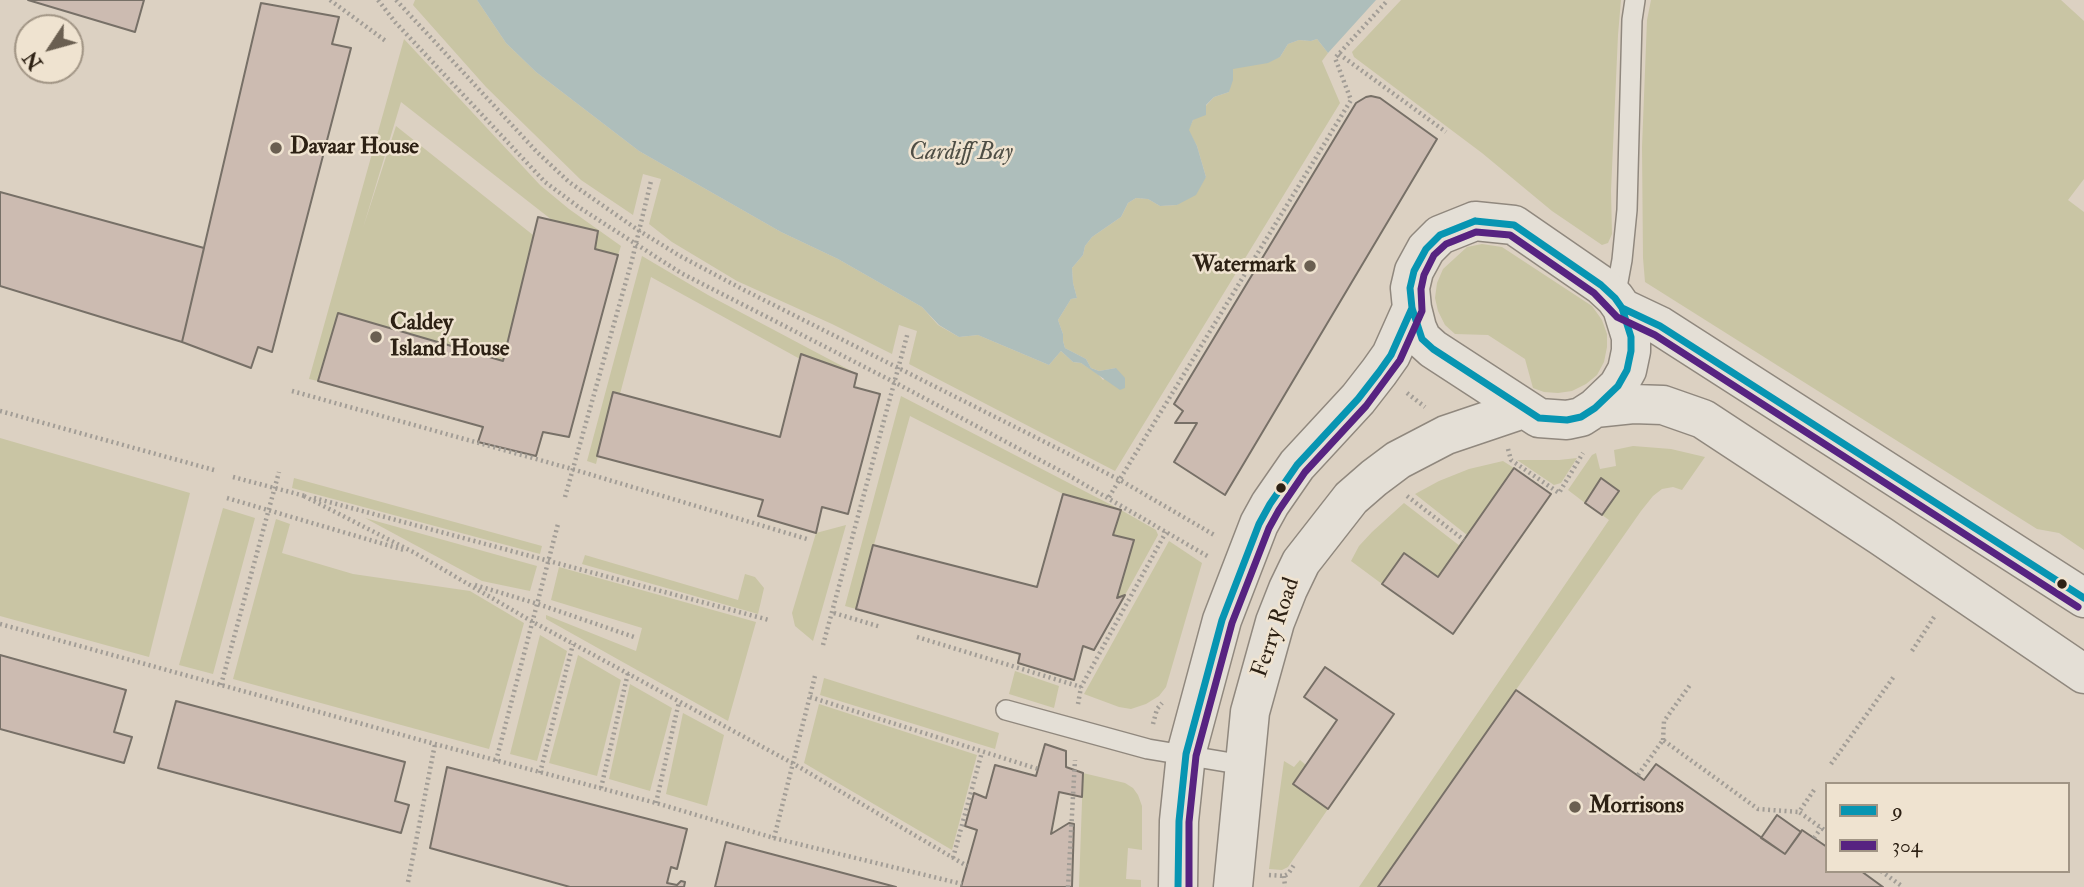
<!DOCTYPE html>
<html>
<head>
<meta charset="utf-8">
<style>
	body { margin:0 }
	#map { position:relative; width:2084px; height:887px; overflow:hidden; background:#dcd1c2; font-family:"IM FELL Double Pica",serif }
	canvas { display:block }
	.legend { position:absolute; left:1825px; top:782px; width:245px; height:91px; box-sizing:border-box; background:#efe3d0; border:2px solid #a19585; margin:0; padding:9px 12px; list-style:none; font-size:21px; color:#2d2114 }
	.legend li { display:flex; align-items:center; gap:14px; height:35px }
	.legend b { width:35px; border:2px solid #a19585 }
	.north { position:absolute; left:14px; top:14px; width:70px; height:70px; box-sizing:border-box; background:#efe3d0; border:2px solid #a19585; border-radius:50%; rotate:234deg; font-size:19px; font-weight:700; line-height:28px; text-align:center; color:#2d2114 }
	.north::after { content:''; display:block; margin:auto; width:24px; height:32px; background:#6a5f51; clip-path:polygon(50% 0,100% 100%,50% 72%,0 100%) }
</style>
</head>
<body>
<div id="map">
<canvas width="2084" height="887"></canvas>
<ul class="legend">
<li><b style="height:9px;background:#0795b2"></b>9</li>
<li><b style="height:9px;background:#572381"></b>304</li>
</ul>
<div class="north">N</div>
</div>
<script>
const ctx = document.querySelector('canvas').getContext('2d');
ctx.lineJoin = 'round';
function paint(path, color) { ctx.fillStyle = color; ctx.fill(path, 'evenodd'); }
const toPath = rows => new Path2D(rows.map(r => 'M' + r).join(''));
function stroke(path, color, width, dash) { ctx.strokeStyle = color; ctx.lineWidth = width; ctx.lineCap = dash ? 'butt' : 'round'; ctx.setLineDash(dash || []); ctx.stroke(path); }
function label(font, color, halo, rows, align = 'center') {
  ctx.font = font + ' "IM FELL Double Pica",serif'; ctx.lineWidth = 5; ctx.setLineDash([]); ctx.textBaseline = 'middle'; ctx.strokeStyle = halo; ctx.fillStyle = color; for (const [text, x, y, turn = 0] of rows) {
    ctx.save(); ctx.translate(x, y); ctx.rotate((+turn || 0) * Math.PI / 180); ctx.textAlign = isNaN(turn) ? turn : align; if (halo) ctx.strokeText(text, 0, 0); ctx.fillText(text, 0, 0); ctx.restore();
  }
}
paint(toPath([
	[415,0,477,0,506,43,536,72,639,151,781,232,838,259,922,307,938,325,959,337,978,335,1049,365,1061,351,1073,362,1081,363,1098,374,1103,380,1116,368,1099,371,1091,368,1086,359,1065,348,1063,341,1063,334,1058,320,1071,299,1077,298,1073,283,1072,268,1083,255,1085,246,1092,237,1121,217,1128,203,1136,198,1148,199,1160,206,1177,205,1206,177,1197,146,1188,130,1193,120,1214,97,1229,92,1232,68,1280,57,1288,44,1299,40,1311,41,1317,39,1328,53,1322,61,1340,103,1115,471,909,364,917,331,899,325,892,354,832,324,737,281,672,242,649,224,661,179,643,174,633,215,581,180,486,87,413,5],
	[1401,0,1621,0,1618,35,1611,191,1612,234,1608,243,1602,245,1552,211,1482,153,1354,57,1352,52],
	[1651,0,2061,0,2084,21,2084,179,2068,200,2084,212,2084,550,2059,533,2037,529,1645,282,1643,258,1642,147,1647,20],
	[404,39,540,185,569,209,621,246,618,255,595,249,552,220,401,102,363,228,396,126,533,235,503,361,338,313,318,381,309,379],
	[1482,244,1502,247,1592,306,1602,320,1607,334,1607,347,1604,362,1597,375,1586,384,1572,391,1558,393,1544,392,1533,388,1525,359,1488,335,1455,334,1445,325,1438,311,1435,298,1437,283,1443,269,1467,247],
	[642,256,708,295,857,374,802,354,800,359,651,277,620,394,613,393,596,464,587,461],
	[901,396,1121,510,1156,530,1158,535,1125,595,1117,598,1134,540,1113,535,1121,510,1063,494,910,416,856,609,845,606],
	[0,438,190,493,149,657,0,616],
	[1633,446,1671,449,1705,457,1682,490,1673,487,1662,489,1653,496,1641,511,1378,887,1359,887,1609,520,1602,515,1619,491,1601,479,1585,503,1568,490,1592,455,1596,453,1600,469,1616,466,1614,450],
	[1577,458,1561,483,1554,485,1517,460,1559,460],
	[1503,461,1514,468,1467,535,1415,494,1439,481,1469,469],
	[294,478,542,546,540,554,292,488],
	[1404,503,1460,546,1438,577,1404,553,1382,584,1351,561,1359,546,1372,532],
	[223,508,255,518,213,674,179,665],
	[365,518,537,566,530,591,482,581],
	[276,519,290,524,282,553,353,574,470,591,524,623,489,749,233,679],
	[846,525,813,641,795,626,792,613,816,533],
	[1169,541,1202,563,1166,687,1159,696,1146,704,1131,709,1119,707,1084,694],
	[585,555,738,600,745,574,755,577,764,588,758,614,582,564],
	[559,567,756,622,728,721,546,619,546,615,636,651,642,628,551,600],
	[540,635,567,651,537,761,510,754],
	[578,655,621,680,597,776,549,763],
	[1015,671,1059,686,1054,708,1009,694],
	[824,678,999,733,995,749,820,695],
	[630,684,672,708,650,791,609,779],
	[819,704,977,755,952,850,804,763],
	[683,713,724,735,707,806,666,794],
	[1300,760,1306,765,1293,784,1328,809,1288,867,1282,870,1269,869,1284,761,1294,767],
	[1083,773,1125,783,1133,788,1138,795,1142,806,1142,850,1128,848,1126,879,1141,880,1141,887,1079,887]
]), '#c9c5a4');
paint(toPath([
	[477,0,1376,0,1328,53,1317,39,1311,41,1299,40,1288,44,1280,57,1268,63,1233,69,1233,80,1229,92,1214,97,1206,105,1206,115,1193,120,1189,130,1197,146,1206,177,1196,195,1177,205,1160,206,1148,199,1136,198,1128,203,1121,217,1092,237,1085,246,1083,255,1072,268,1073,283,1077,298,1071,299,1058,320,1063,334,1063,341,1065,348,1086,359,1091,368,1099,371,1116,368,1125,378,1125,388,1120,390,1081,363,1073,362,1061,351,1049,365,978,335,959,337,939,325,922,307,838,259,781,232,639,151,536,72,506,43]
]), '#aebebb');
const building = toPath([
	[28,0,144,0,135,32,28,0],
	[261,3,339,17,332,44,351,48,272,352,258,347,251,368,182,342,261,3],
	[1371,96,1380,98,1437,139,1225,495,1174,462,1197,423,1175,423,1183,411,1174,404,1356,103,1366,97,1371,96],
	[0,192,204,248,182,342,0,286,0,192],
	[538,217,598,231,595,249,618,255,569,437,543,432,536,456,478,442,483,427,318,381,338,313,503,361,538,217],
	[801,354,857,374,854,387,880,394,848,514,822,507,816,533,758,516,763,500,597,456,613,392,780,437,801,354],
	[1514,468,1551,494,1453,634,1382,584,1404,553,1438,577,1514,468],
	[1601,478,1619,491,1602,515,1585,503,1601,478],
	[1063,494,1121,510,1113,535,1134,540,1117,598,1125,595,1094,650,1083,646,1074,680,1018,663,1020,654,856,609,873,545,1037,587,1063,494],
	[0,655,126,690,114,732,132,737,124,763,0,729,0,655],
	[1325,667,1394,714,1328,809,1293,784,1337,720,1304,697,1325,667],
	[1516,690,1644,780,1656,764,1785,854,1802,830,1827,847,1827,871,1861,871,1883,887,1378,887,1516,690],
	[176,701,405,762,395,801,409,805,401,833,158,768,176,701],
	[1045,744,1066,751,1066,767,1083,773,1082,797,1059,792,1051,834,1069,823,1074,824,1072,887,961,887,977,830,965,826,974,793,986,798,995,765,1036,776,1045,744],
	[447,767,687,829,677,869,671,867,667,883,677,885,681,881,685,882,684,887,570,887,430,848,447,767],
	[1777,815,1801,832,1785,854,1761,838,1777,815],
	[726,842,896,887,715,887,726,842]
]);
paint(building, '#ccbbb1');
stroke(building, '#777067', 2);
const service = toPath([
	[1615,298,1622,260,1627,210,1632,20,1635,0],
	[1006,710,1148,749,1244,765]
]);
const minor = toPath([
	[1475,221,1514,225,1601,285,1615,298,1622,308,1631,337,1631,351,1627,370,1618,386,1595,408,1581,417,1567,420,1539,418,1433,349,1422,339,1417,328,1412,308,1410,288,1414,271,1426,249,1440,235,1475,221],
	[1622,308,1660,326,2084,598],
	[1595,408,1633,404,1663,405,1703,419,1881,536,2084,674],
	[1178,887,1179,821,1186,754,1222,620,1259,524,1270,504,1297,465,1358,399,1379,372,1391,355,1412,308],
	[1233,887,1250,712,1275,622,1288,589,1301,562,1351,498,1374,478,1398,460,1446,435,1523,409]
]);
stroke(service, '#90887e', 22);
stroke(minor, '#90887e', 41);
stroke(toPath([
	[330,0,387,42],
	[378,0,395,22,545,182,580,208,681,273,894,382,1068,475,1209,557],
	[396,0,537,152,569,182,638,230,680,256,744,290,1120,480,1216,536],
	[1339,54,1446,132],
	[292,391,572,469,807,539],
	[1407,393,1425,407],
	[0,411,214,470],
	[1508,449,1511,460,1559,493,1583,453],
	[233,477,305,496],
	[304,496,415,553,533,622,794,764,967,866],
	[1407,496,1464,540],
	[565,497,632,260,651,181],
	[1109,497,1351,100,1335,58,1388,0],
	[227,498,404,550],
	[314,498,769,620],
	[475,585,538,604,634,637],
	[834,613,881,627],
	[0,624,435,744,656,803,774,838,962,884],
	[917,637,1081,687],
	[823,645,908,332],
	[1912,651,1936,614],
	[221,685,279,472],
	[810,697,1038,769],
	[1078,704,1081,687,1166,532],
	[1153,724,1157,709,1162,703],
	[1663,740,1664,721,1690,685],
	[496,761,558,524],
	[1831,764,1895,675],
	[540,773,573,644],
	[1638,775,1663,740,1758,809,1799,812],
	[601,788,628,673],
	[1814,790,1799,812,1827,832],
	[656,803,679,702],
	[774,838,815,676],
	[1814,838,1821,828],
	[953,858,982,752],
	[1881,871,1903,887],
	[1269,875,1284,876,1288,874,1294,865],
	[1284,876,1285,887],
	[408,882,435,744],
	[1068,887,1075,760]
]), '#a29d96', 4.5, [2, 3.5]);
stroke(service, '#e4dfd6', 19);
stroke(minor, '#e4dfd6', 38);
stroke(toPath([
	[1475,221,1514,225,1601,285,1615,298,1622,308,1631,337,1631,351,1627,370,1618,386,1595,408,1581,417,1567,420,1539,418,1433,349,1422,339,1412,308,1410,288,1414,271,1426,249,1440,235,1475,221],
	[1622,308,1660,326,2084,598],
	[1178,887,1179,821,1186,754,1222,620,1259,524,1270,504,1297,465,1358,399,1379,372,1391,355,1412,308]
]), '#0795b2', 7);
stroke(toPath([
	[1189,887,1189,822,1196,756,1232,623,1269,528,1279,510,1305,472,1366,406,1400,360,1422,311,1421,289,1424,275,1434,255,1446,244,1476,232,1510,235,1594,293,1617,317,1655,335,2078,607]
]), '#572381', 7);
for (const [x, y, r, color] of [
	[276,148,7,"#6a5f51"],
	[1310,266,7,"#6a5f51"],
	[376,337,7,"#6a5f51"],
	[1281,488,6,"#2d2114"],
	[2062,584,6,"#2d2114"],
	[1575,807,7,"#6a5f51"]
]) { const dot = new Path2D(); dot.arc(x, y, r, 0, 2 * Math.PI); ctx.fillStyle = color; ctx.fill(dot); stroke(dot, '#efe3d0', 2.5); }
label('bold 23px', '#2d2114', '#efe3d0', [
	["Davaar House",290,148],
	["Watermark",1296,266,"right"],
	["Caldey",390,324],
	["Island House",390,350],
	["Morrisons",1589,807]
], 'left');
label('23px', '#2d2114', '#efe3d0', [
	["Ferry Road",1277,628,-71]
]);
label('italic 24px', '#4e4e45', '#efe3d0', [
	["Cardiff Bay",961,154]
]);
</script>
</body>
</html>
